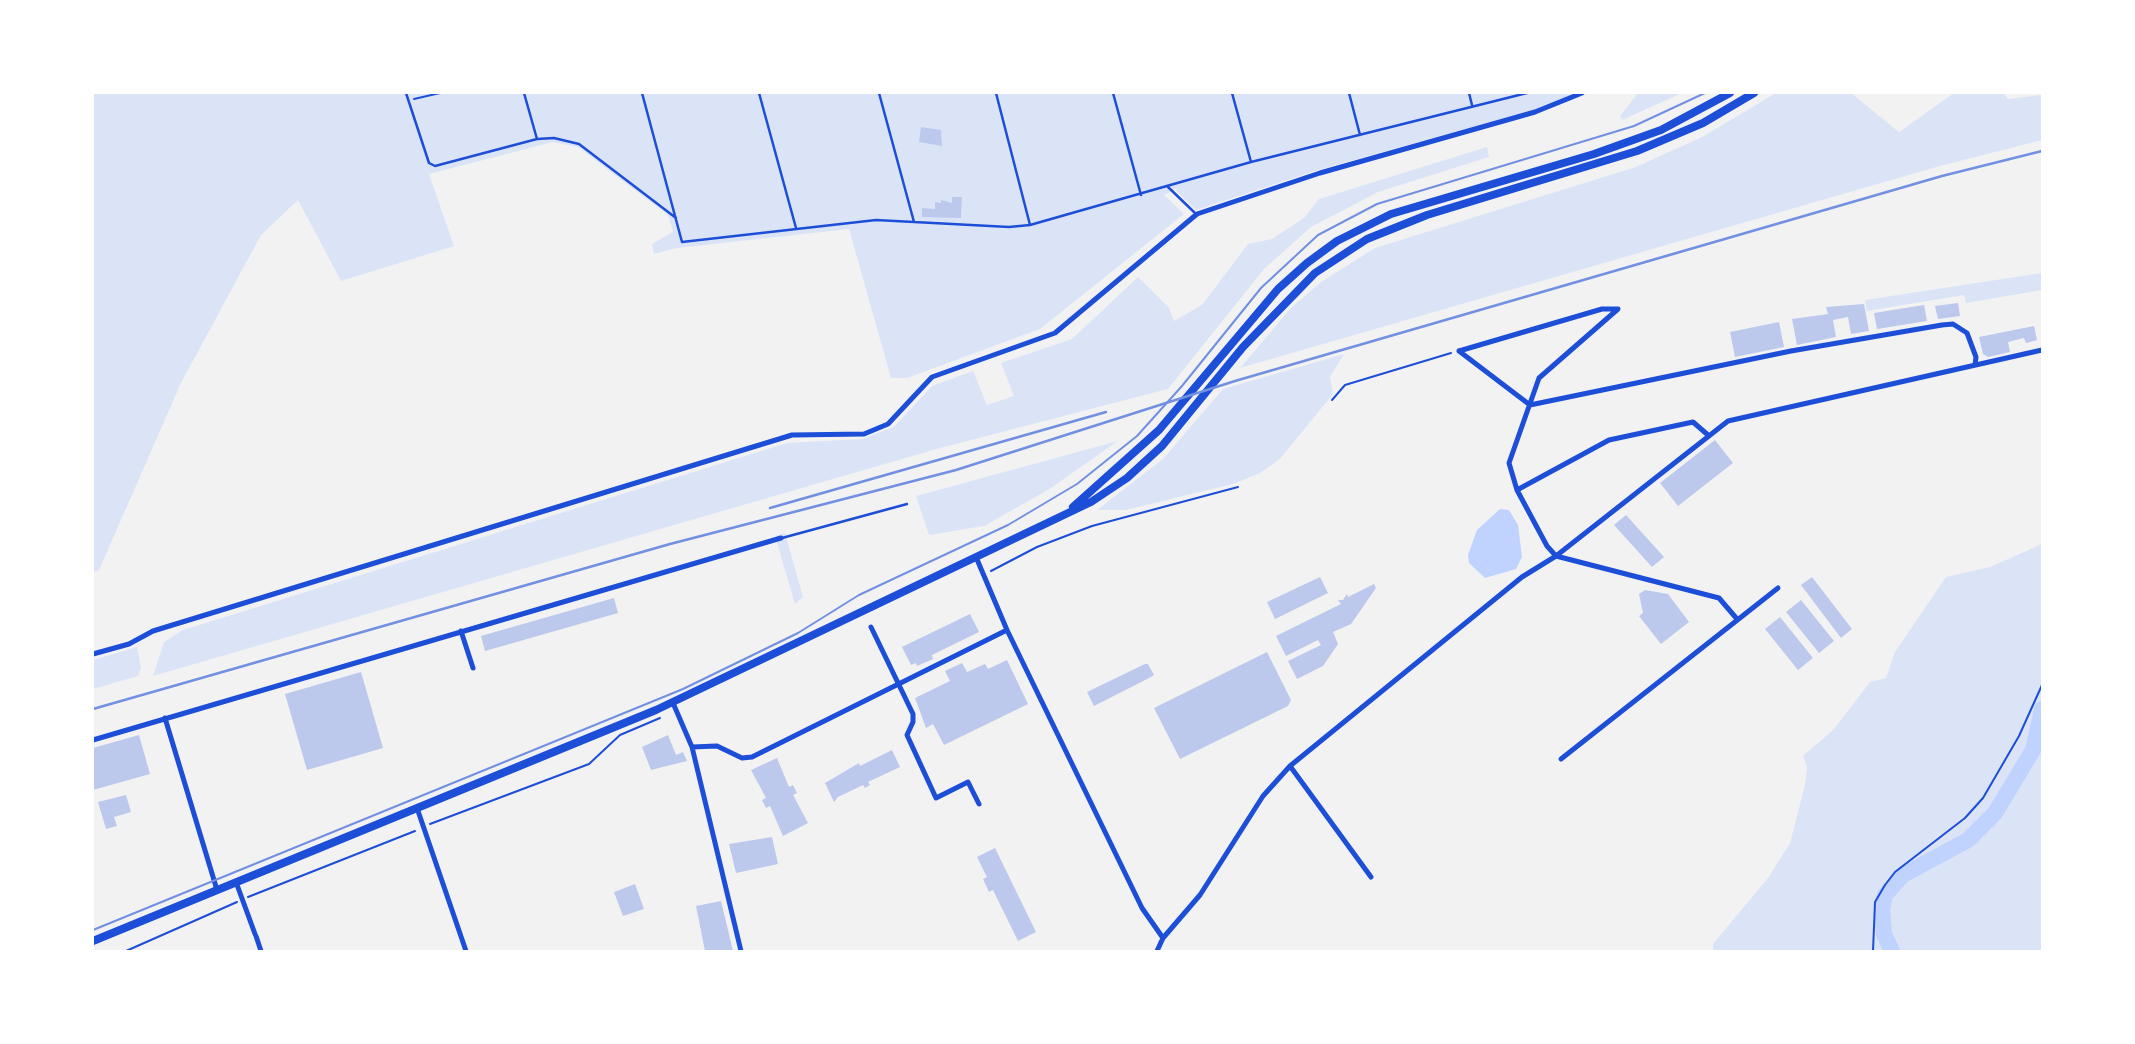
<!DOCTYPE html>
<html>
<head>
<meta charset="utf-8">
<style>
	body { margin:0 }
	#map { position:relative; width:2135px; height:1044px; overflow:hidden; background:#f2f2f2; font-family:"PT Sans",sans-serif }
	canvas { display:block }
	.frame { position:absolute; inset:0; border:94px solid #fff; pointer-events:none }
</style>
</head>
<body>
<div id="map">
<canvas width="2135" height="1044"></canvas>
<div class="frame"></div>
</div>
<script>
const ctx = document.querySelector('canvas').getContext('2d');
ctx.lineJoin = 'round';
function paint(path, color) { ctx.fillStyle = color; ctx.fill(path, 'evenodd'); }
const toPath = rows => new Path2D(rows.map(r => 'M' + r).join(''));
function stroke(path, color, width, dash) { ctx.strokeStyle = color; ctx.lineWidth = width; ctx.lineCap = dash ? 'butt' : 'round'; ctx.setLineDash(dash || []); ctx.stroke(path); }
paint(toPath([
	[93,93,1577,93,1537,109,1318,170,1196,210,1176,191,1178,188,1164,195,1184,214,1040,329,907,378,891,378,849,229,677,248,654,254,652,244,673,232,668,215,578,147,553,142,429,174,454,246,341,281,298,200,261,235,181,383,99,570,93,572],
	[1638,93,1682,93,1622,120,1620,116],
	[1776,93,1851,93,1899,132,1954,93,2003,93,2008,99,2042,95,2042,140,1940,166,1240,368,1291,308,1321,282,1375,248,1636,167,1702,137],
	[1487,147,1489,157,1378,192,1311,227,1264,269,1168,389,940,448,153,676,164,642,183,630,787,443,862,439,894,427,932,386,973,371,987,405,1014,396,1001,363,1072,339,1138,277,1169,308,1174,321,1202,305,1248,244,1272,239,1304,218,1319,199],
	[2042,273,2042,290,1966,303,1964,295,1867,311,1865,300],
	[1344,354,1330,377,1333,394,1280,459,1260,473,1233,484,1126,510,1097,510,1163,459,1223,389],
	[1118,441,1048,490,984,526,929,535,916,496],
	[785,533,803,597,795,604,775,536],
	[2042,544,2042,951,1713,951,1713,944,1768,878,1790,843,1805,785,1807,768,1803,756,1834,729,1870,682,1886,678,1895,652,1946,577,1990,567],
	[137,647,141,668,138,676,93,689,93,660]
]), '#dbe4f7');
paint(toPath([
	[1500,509,1509,510,1518,525,1522,557,1516,569,1485,578,1469,563,1468,555,1477,530]
]), '#bfd3fe');
stroke(toPath([
	[1892,951,1884,934,1882,909,1885,895,1903,875,1968,840,1995,813,2033,750,2042,709]
]), '#bfd3fe', 16);
paint(toPath([
	[921,127,941,130,942,146,919,142],
	[952,197,962,197,961,218,922,217,922,208,935,209,935,202,941,203,941,200,952,203],
	[1958,303,1960,316,1938,319,1935,306],
	[1864,304,1869,331,1851,334,1848,317,1833,320,1836,337,1797,345,1792,319,1828,314,1826,307],
	[1924,305,1927,321,1877,329,1874,313],
	[1779,322,1784,347,1735,357,1730,332],
	[2034,326,2037,340,2026,343,2024,338,2008,342,2010,352,1988,357,1983,354,1979,337],
	[1715,440,1733,463,1678,506,1660,483],
	[1626,515,1664,557,1652,567,1614,525],
	[1320,577,1328,593,1275,619,1267,602],
	[1812,577,1852,629,1841,638,1801,585],
	[1374,584,1376,588,1351,624,1333,632,1338,644,1323,666,1297,679,1288,661,1321,645,1318,640,1286,656,1276,636,1341,604,1338,600,1343,600,1347,594,1348,597],
	[1645,590,1668,594,1689,622,1661,644,1639,616,1643,613,1639,594],
	[614,598,618,613,485,651,481,636],
	[1801,600,1834,641,1819,653,1786,612],
	[970,614,979,632,932,655,933,659,917,666,916,663,911,665,902,647],
	[1780,617,1813,658,1798,670,1765,629],
	[1267,652,1291,700,1288,706,1180,759,1154,708],
	[1007,660,1028,704,944,745,933,724,926,728,915,698,950,681,945,671,962,663,967,672,985,664,988,669],
	[1145,664,1148,664,1154,675,1151,677,1094,706,1087,692],
	[361,672,383,748,307,770,285,694],
	[139,735,150,774,93,790,93,748],
	[668,735,676,755,683,752,687,761,651,770,642,747],
	[892,750,900,767,868,782,870,785,865,788,863,785,838,797,834,802,825,783,859,763,860,766],
	[777,758,789,787,793,785,797,793,793,795,808,823,783,836,770,806,766,808,762,800,766,798,751,770],
	[126,795,131,812,114,817,117,826,106,829,98,802],
	[772,837,778,864,736,873,729,844],
	[995,848,1036,932,1018,941,993,890,989,892,983,879,987,877,977,857],
	[635,884,644,909,623,916,614,892],
	[721,901,733,951,705,951,696,906]
]), '#bdc9ec');
stroke(toPath([
	[414,99,440,93],
	[1332,400,1345,385,1451,353],
	[991,571,1037,547,1092,526,1238,487],
	[430,824,589,764,620,735,660,718],
	[248,897,415,831],
	[126,951,237,902],
	[1873,951,1875,902,1885,885,1895,872,1965,818,1983,798,2019,736,2042,685]
]), '#1d4ed8', 2);
stroke(toPath([
	[406,93,429,163,435,166,537,139,554,138,579,144,676,218],
	[524,93,537,139],
	[642,93,682,242,876,220,1009,227,1030,225,1251,162,1527,93],
	[759,93,796,228],
	[879,93,914,222],
	[996,93,1030,225],
	[1113,93,1141,195],
	[1232,93,1251,162],
	[1349,93,1360,135],
	[1469,93,1472,105],
	[1167,186,1195,213],
	[782,538,907,504]
]), '#1d4ed8', 2.5);
stroke(toPath([
	[1459,351,1530,405,1791,351,1942,325,1953,324,1967,333,1976,357,1975,365],
	[1459,351,1602,309,1618,309,1539,378,1509,463,1517,490,1547,546,1556,556],
	[1517,490,1609,440,1693,422,1708,435],
	[1556,556,1719,598,1737,619],
	[976,557,1007,630,1142,908,1163,938],
	[871,627,913,714,913,722,907,735,936,798,968,782,979,804],
	[461,631,473,668],
	[93,654,129,644,153,631,792,435,864,434,888,424,932,377,1055,333,1197,214,1320,173,1535,112,1582,93],
	[673,703,692,747,741,951],
	[165,718,217,890],
	[93,740,781,538],
	[692,747,717,746,742,758,752,757,1007,630],
	[1561,759,1778,588],
	[1290,766,1371,877],
	[417,808,466,951],
	[236,882,255,934],
	[256,936,261,951],
	[1157,951,1163,938,1200,895,1263,796,1290,766,1522,577,1556,556,1728,421,2042,350]
]), '#1d4ed8', 5);
stroke(toPath([
	[1073,507,1159,430,1278,289,1307,263,1337,241,1391,214,1594,154,1661,130,1730,93],
	[93,941,656,710,1091,502,1127,478,1162,446,1243,347,1315,273,1367,239,1427,215,1637,151,1703,123,1754,93]
]), '#1d4ed8', 8);
stroke(toPath([
	[93,930,683,689,798,633,859,595,1008,525,1077,484,1137,436,1182,386,1261,288,1318,235,1377,204,1634,126,1705,93]
]), '#7290e2', 2);
stroke(toPath([
	[770,508,1106,412],
	[93,709,670,544,956,470,1235,381,1942,176,2042,151]
]), '#7290e2', 2.5);
</script>
</body>
</html>
